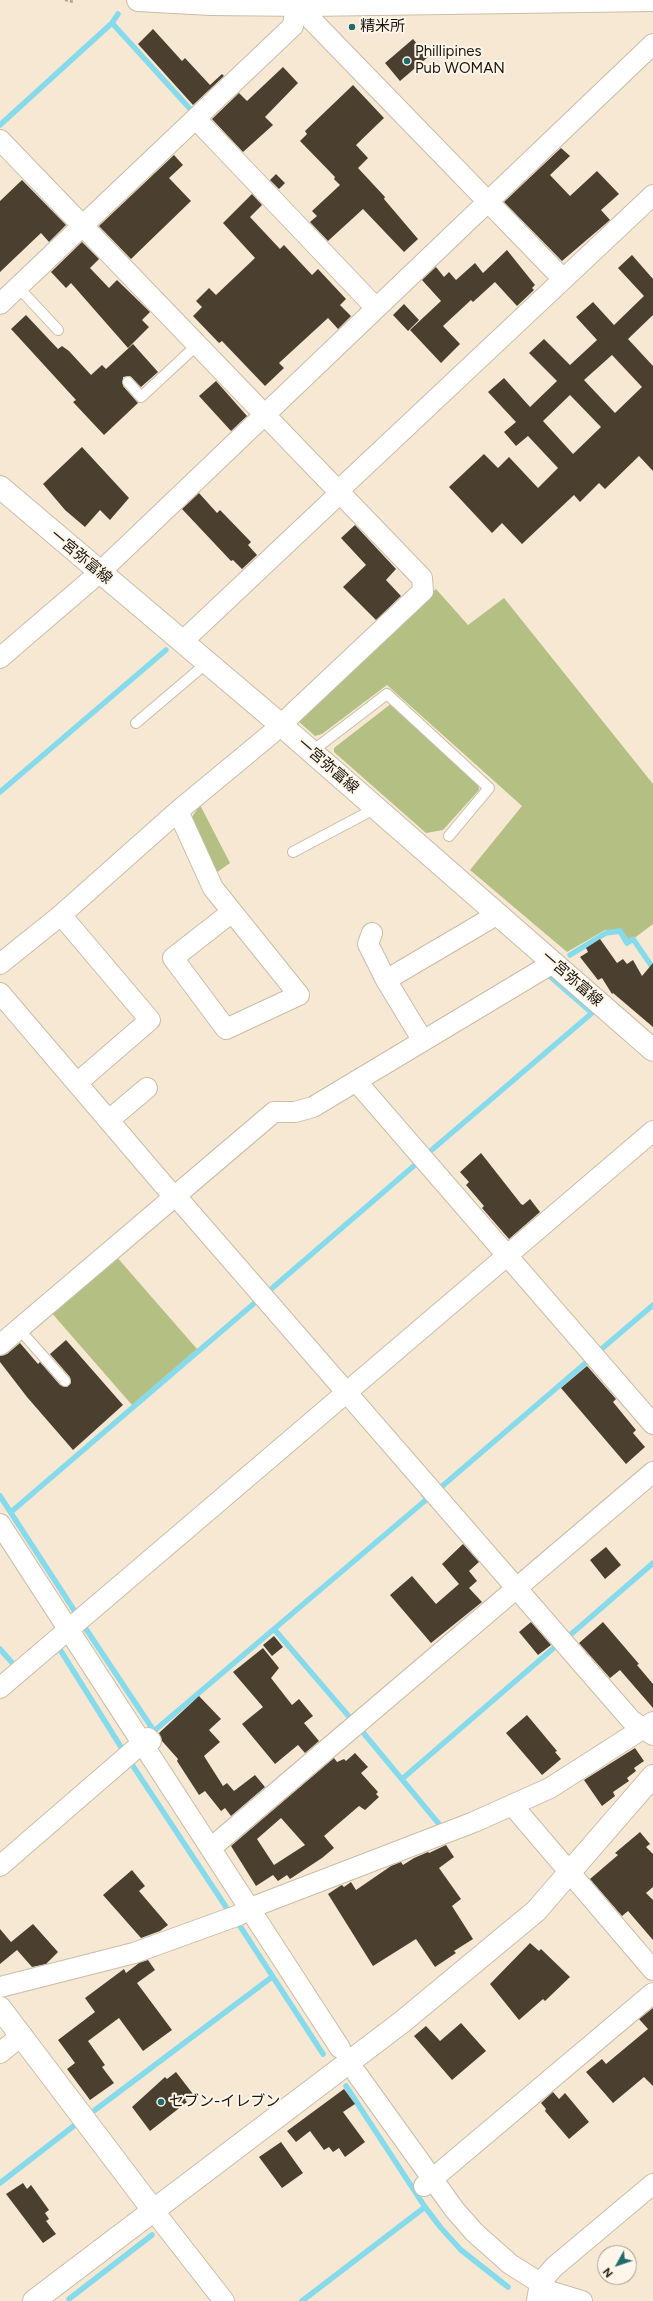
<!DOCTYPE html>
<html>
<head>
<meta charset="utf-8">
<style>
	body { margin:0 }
	#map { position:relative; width:653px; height:2301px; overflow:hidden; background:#f6e8d3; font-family:Figtree,sans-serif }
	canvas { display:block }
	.north { position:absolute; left:597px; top:2245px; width:40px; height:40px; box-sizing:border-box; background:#fff6e9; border:1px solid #a49d92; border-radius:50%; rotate:230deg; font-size:11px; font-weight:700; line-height:16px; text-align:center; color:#1c1710 }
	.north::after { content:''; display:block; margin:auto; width:14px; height:18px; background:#206c6a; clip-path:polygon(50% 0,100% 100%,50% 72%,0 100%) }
</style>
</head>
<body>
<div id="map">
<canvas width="653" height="2301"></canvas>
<div class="north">N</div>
</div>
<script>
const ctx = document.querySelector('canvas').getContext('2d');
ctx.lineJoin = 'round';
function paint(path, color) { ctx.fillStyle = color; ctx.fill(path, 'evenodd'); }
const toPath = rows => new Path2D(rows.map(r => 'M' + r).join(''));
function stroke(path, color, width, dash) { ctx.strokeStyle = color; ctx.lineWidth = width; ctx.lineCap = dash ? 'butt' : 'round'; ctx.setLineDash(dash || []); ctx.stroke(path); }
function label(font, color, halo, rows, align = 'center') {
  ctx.font = font + ' Figtree,"Noto Sans JP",sans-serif'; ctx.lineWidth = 4; ctx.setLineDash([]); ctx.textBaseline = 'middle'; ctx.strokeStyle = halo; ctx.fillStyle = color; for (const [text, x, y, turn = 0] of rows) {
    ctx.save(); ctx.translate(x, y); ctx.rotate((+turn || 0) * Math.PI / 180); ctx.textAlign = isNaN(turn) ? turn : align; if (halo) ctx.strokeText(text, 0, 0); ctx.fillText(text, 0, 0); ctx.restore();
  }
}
paint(toPath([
	[436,589,468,625,504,598,653,784,653,924,633,939,628,939,621,930,605,930,567,952,470,870,522,806,387,685,322,734,315,736,297,720],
	[392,703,478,782,479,790,443,830,426,833,334,752,334,748],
	[200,805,230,863,216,873,190,820],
	[115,1255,197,1349,132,1405,50,1311]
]), '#b4bf84');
stroke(toPath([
	[112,23,192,111],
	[0,125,112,23,118,14],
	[0,792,166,650],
	[570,955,606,933,620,931,627,943,633,939,653,968],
	[427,1154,592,1013,546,973],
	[270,1290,416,1164],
	[598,1352,653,1305],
	[440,1488,589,1360],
	[0,1496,74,1610],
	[11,1512,258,1300],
	[84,1626,154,1731,427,1499,424,1495],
	[274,1629,352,1720],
	[569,1636,653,1563],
	[0,1649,16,1667],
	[55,1652,59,1648,121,1747],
	[361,1730,439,1824],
	[131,1763,226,1907],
	[402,1779,556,1646],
	[238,1923,323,2054],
	[346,2086,425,2207,441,2228,461,2250,508,2287],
	[95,2110,272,1977],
	[0,2183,75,2125],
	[69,2299,152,2235],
	[302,2301,425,2207]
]), '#85daec', 5.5);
paint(toPath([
	[153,29,182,61,185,58,210,85,222,74,224,76,193,105,138,44],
	[413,39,428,57,400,81,385,63],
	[283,67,298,83,265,117,273,125,243,152,212,119,239,93,247,101],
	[353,85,384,118,356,145,368,158,358,168,385,197,384,199,418,239,404,252,363,209,328,241,310,222,317,216,312,211,340,185,334,179,335,177,300,141,307,134,305,131],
	[561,148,570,156,550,175,570,196,597,171,619,194,601,210,610,220,562,261,504,202],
	[174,155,183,165,169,178,191,201,131,259,99,226],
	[276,174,285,183,279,189,270,180],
	[22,180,66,225,49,242,41,233,0,272,0,201],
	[252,194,262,205,250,217,280,249,284,245,312,275,318,269,346,299,340,305,351,316,338,329,328,318,279,363,284,368,265,386,222,341,219,343,193,316,202,307,196,301,209,288,216,295,255,258,223,223],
	[82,242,99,259,90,268,109,288,117,280,150,312,142,320,149,327,128,348,71,283,66,288,51,272],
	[507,250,535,285,532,288,534,290,517,306,495,282,473,302,471,300,443,326,460,344,441,363,410,330,441,301,422,280,436,267,444,277,449,272,456,280,475,263,483,273],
	[632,255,653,279,653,315,628,339,653,366,653,471,639,456,605,489,599,483,580,502,574,495,522,544,502,523,492,533,449,487,484,454,498,468,509,457,538,488,558,468,528,436,516,446,504,432,516,422,488,392,504,378,530,407,557,381,529,353,544,339,570,365,597,340,576,317,593,302,614,325,644,296,618,268],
	[612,355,642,387,615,413,584,380],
	[570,395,601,427,573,454,543,421],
	[404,304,419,320,408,331,393,315],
	[26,315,58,349,62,346,69,351,91,375,102,365,106,369,133,344,158,372,141,387,130,376,123,377,123,386,138,403,104,435,73,402,76,400,11,329],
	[216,381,247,416,231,431,199,396],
	[82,447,129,498,110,520,100,510,85,527,65,510,43,484],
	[199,493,217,513,220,510,251,542,248,545,257,555,242,569,233,560,231,561,182,509],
	[355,525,396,569,386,580,401,596,376,620,343,587,366,565,341,538],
	[600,939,617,963,623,959,627,964,633,960,642,976,653,963,653,1027,613,993,612,994,602,978,598,980,580,957,588,952,586,948],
	[481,1153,521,1204,523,1205,530,1199,540,1212,509,1239,482,1208,484,1206,466,1185,469,1182,460,1172],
	[66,1340,123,1405,73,1450,27,1397,0,1362,0,1356,7,1354,20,1343,38,1364,40,1362,60,1385,67,1387,71,1383,70,1377,50,1354],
	[587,1366,616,1399,613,1402,636,1430,633,1433,645,1447,626,1464,561,1388],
	[463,1544,479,1562,469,1571,477,1581,469,1588,482,1602,431,1643,390,1595,412,1576,436,1604,459,1584,442,1564],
	[606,1547,621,1565,605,1579,590,1560],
	[531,1622,551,1645,538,1655,519,1632],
	[603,1622,639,1664,637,1665,653,1684,653,1708,620,1670,610,1678,579,1643],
	[274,1636,283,1647,272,1656,263,1645],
	[263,1648,279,1668,271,1678,292,1705,299,1699,313,1716,304,1723,319,1741,305,1753,298,1745,275,1764,242,1724,263,1707,233,1672],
	[199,1696,221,1719,209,1730,220,1742,204,1756,223,1786,227,1783,234,1791,255,1775,265,1787,231,1816,225,1808,221,1811,205,1791,199,1795,177,1761,178,1759,162,1741,159,1733],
	[527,1715,557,1751,555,1752,561,1759,542,1775,506,1733],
	[635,1748,644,1761,634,1768,636,1771,627,1778,629,1781,613,1792,615,1796,602,1806,584,1780],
	[355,1753,368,1767,361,1773,378,1792,376,1794,379,1797,365,1810,359,1806,324,1836,334,1848,322,1858,290,1879,287,1875,278,1881,273,1875,256,1886,231,1846,334,1758,337,1762,344,1759,346,1761],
	[281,1818,305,1845,274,1865,257,1839],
	[640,1832,650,1844,646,1847,653,1854,653,1887,646,1893,653,1900,653,1940,628,1911,622,1916,590,1879,618,1855,615,1853],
	[446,1845,454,1857,439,1868,461,1899,452,1906,473,1939,454,1951,456,1953,435,1967,416,1939,373,1966,328,1894,340,1886,342,1885,344,1887,351,1882,356,1890,391,1866,401,1862,403,1865,414,1858,428,1852,429,1853],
	[132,1870,145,1886,139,1891,168,1925,160,1931,141,1938,103,1895],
	[33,1924,58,1952,46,1964,32,1967,17,1950,0,1964,0,1929,11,1942],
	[530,1943,539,1951,541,1949,570,1977,545,2001,543,1999,519,2020,490,1984],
	[148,1960,155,1970,137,1983,172,2030,143,2051,119,2018,88,2041,105,2065,102,2067,114,2083,90,2100,67,2069,75,2063,58,2040,95,2012,85,1998,124,1969,126,1973,139,1963],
	[653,2008,653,2086,644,2077,613,2103,586,2072,602,2059,606,2064,648,2029,639,2019],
	[461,2023,486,2051,452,2080,414,2036,426,2026,440,2041],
	[176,2072,193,2094,185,2100,187,2102,150,2131,132,2107,165,2077,167,2079],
	[344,2089,355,2104,343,2112,365,2142,345,2157,339,2148,333,2152,329,2147,324,2150,310,2131,296,2142,287,2131],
	[553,2092,559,2099,565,2093,589,2122,569,2139,545,2111,546,2109,541,2103],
	[281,2142,303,2173,282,2188,259,2157],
	[23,2183,27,2189,31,2185,49,2210,45,2213,49,2219,46,2221,56,2234,43,2243,6,2194]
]), '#4b402f');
const lane = toPath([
	[18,287,58,330],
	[128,382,141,397,196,346],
	[136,723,208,662],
	[311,752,387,694,489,788,449,836],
	[293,852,376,808],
	[19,1329,65,1381]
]);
const street = toPath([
	[302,10,563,279],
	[196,119,376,308],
	[0,140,422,578,423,591,271,734,178,811,61,915,0,964],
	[0,304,293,26,294,18,314,0],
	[337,492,653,195],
	[183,641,339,494],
	[0,658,99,573,653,44],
	[178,811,213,888,299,995,226,1029,173,958,232,912],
	[61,915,150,1020,77,1083],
	[372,933,368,944,386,980,423,1041],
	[386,980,498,914],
	[0,993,168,1190,175,1195,631,1720,653,1735],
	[356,1081,653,1424],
	[109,1120,147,1088],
	[0,1345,274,1112,295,1112,313,1107,553,963],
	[0,1524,340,2048],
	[0,1688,653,1131],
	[513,1806,653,1970],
	[218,1842,653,1472],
	[0,1866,148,1738,151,1741],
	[0,1987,134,1953,239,1915,258,1905,474,1822,550,1788,653,1722],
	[0,2053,22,2035],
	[357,2074,454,2209,474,2232,510,2264,540,2283,549,2291,582,2301],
	[424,2186,653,1993],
	[153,2210,224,2301],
	[537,2301,540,2283,554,2267,653,2184]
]);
const secondary = toPath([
	[0,487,281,725,653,1050],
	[0,2008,153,2210],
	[34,2301,402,2022,536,1911,653,1776]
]);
const highway = toPath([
	[138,0,211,4,307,5,653,0]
]);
stroke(lane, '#cabda8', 12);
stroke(street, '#cabda8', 22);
stroke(secondary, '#cabda8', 24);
stroke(highway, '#cabda8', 24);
stroke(toPath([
	[65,0,74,2]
]), '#ada292', 2.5, [3, 2]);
stroke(lane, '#fff', 10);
stroke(street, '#fff', 20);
stroke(secondary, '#fff', 22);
stroke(highway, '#fff', 22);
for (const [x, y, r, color] of [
	[352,27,4,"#206c6a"],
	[407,61,4,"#206c6a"],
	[161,2102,4,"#206c6a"]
]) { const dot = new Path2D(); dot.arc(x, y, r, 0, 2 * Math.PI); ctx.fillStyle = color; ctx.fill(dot); stroke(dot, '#fff6e9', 1.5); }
label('15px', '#1c1710', '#fff6e9', [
	["精米所",360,27],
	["Phillipines",415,52],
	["Pub WOMAN",415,69],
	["セブン-イレブン",169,2102]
], 'left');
label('15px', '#1c1710', '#fff6e9', [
	["一宮弥富線",81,557,40],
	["一宮弥富線",328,766,41],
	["一宮弥富線",572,979,41]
]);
</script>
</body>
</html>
